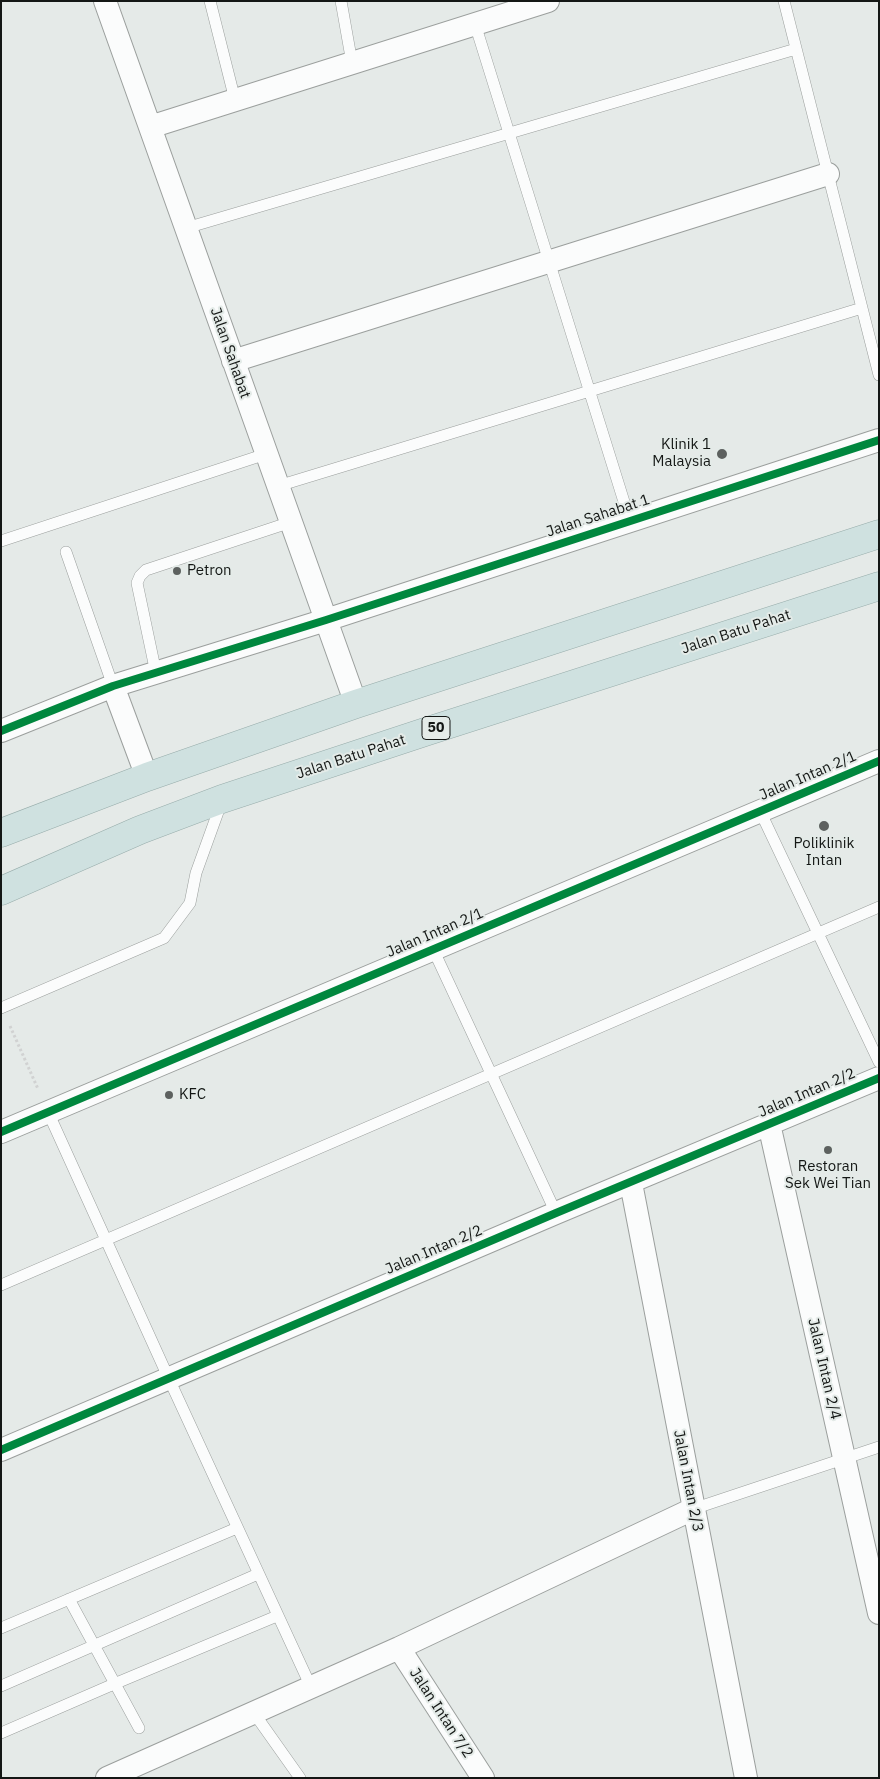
<!DOCTYPE html>
<html>
<head>
<meta charset="utf-8">
<style>
	body { margin:0 }
	#map { position:relative; width:880px; height:1779px; overflow:hidden; background:#e5eae8; font-family:"IBM Plex Sans",sans-serif }
	canvas { display:block }
	.frame { position:absolute; inset:0; border:2px solid #141715; pointer-events:none }
</style>
</head>
<body>
<div id="map">
<canvas width="880" height="1779"></canvas>
<div class="frame"></div>
</div>
<script>
const ctx = document.querySelector('canvas').getContext('2d');
ctx.lineJoin = 'round';
const toPath = rows => new Path2D(rows.map(r => 'M' + r).join(''));
function stroke(path, color, width, dash) { ctx.strokeStyle = color; ctx.lineWidth = width; ctx.lineCap = dash ? 'butt' : 'round'; ctx.setLineDash(dash || []); ctx.stroke(path); }
function label(font, color, halo, rows, align = 'center') {
  ctx.font = font + ' "IBM Plex Sans",sans-serif'; ctx.lineWidth = 4; ctx.setLineDash([]); ctx.textBaseline = 'middle'; ctx.strokeStyle = halo; ctx.fillStyle = color; for (const [text, x, y, turn = 0] of rows) {
    ctx.save(); ctx.translate(x, y); ctx.rotate((+turn || 0) * Math.PI / 180); ctx.textAlign = isNaN(turn) ? turn : align; if (halo) ctx.strokeText(text, 0, 0); ctx.fillText(text, 0, 0); ctx.restore();
  }
}
const lane = toPath([
	[210,1,235,100],
	[341,1,352,63],
	[784,1,879,375],
	[475,24,630,521],
	[186,228,796,49],
	[278,486,862,308],
	[1,541,266,454],
	[66,552,113,686],
	[156,673,137,583,140,576,146,570,291,522],
	[760,811,879,1062],
	[433,949,556,1213],
	[1,1008,164,938,190,903,196,873,222,801],
	[48,1112,169,1379,311,1687],
	[1,1285,879,907],
	[693,1509,879,1447],
	[69,1599,139,1728],
	[1,1628,237,1528],
	[1,1686,258,1574],
	[254,1713,300,1778],
	[1,1733,114,1684,277,1616]
]);
const street = toPath([
	[105,1,356,704],
	[150,127,548,1],
	[233,361,828,174],
	[113,686,147,777],
	[1,731,113,686,326,620,879,440],
	[769,1124,879,1613],
	[1,1132,879,761],
	[631,1183,746,1778],
	[1,1450,556,1213,879,1078],
	[399,1648,483,1778],
	[107,1778,399,1648,693,1509]
]);
const highway = toPath([
	[1,833,147,777,356,704,879,534],
	[1,891,140,830,222,799,428,731,879,586]
]);
stroke(lane, '#9b9f9d', 12);
stroke(street, '#9b9f9d', 24);
stroke(highway, '#97acaa', 29);
stroke(toPath([
	[10,1026,38,1089]
]), '#d1d2d2', 3, [2.5, 2.5]);
stroke(lane, '#fbfcfc', 11);
stroke(street, '#fbfcfc', 22);
stroke(highway, '#cfe1e0', 28);
stroke(toPath([
	[1,731,113,686,326,620,879,440],
	[1,1132,879,761],
	[1,1450,556,1213,879,1078]
]), '#00873e', 8);
for (const [x, y, r, color] of [
	[722,454,6,"#5d615f"],
	[177,571,5,"#5d615f"],
	[824,826,6,"#5d615f"],
	[169,1095,5,"#5d615f"],
	[828,1150,5,"#5d615f"]
]) { const dot = new Path2D(); dot.arc(x, y, r, 0, 2 * Math.PI); ctx.fillStyle = color; ctx.fill(dot); stroke(dot, '#e4ebe8', 2); }
for (const [x, y, w] of [
	[436,728,28]
]) { const box = new Path2D(); box.roundRect(x - w / 2, y - 11.5, w, 23, 4); ctx.fillStyle = '#e4ebe8'; ctx.fill(box); stroke(box, '#141715', 1); }
label('bold 14px', '#141715', null, [
	["50",436,728]
]);
label('15px', '#141715', '#e4ebe8', [
	["Jalan Sahabat",230,353,71],
	["Jalan Sahabat 1",598,516,-18],
	["Jalan Batu Pahat",736,632,-18],
	["Jalan Batu Pahat",351,757,-18],
	["Jalan Intan 2/1",808,776,-23],
	["Jalan Intan 2/1",435,933,-23],
	["Jalan Intan 2/2",807,1093,-23],
	["Jalan Intan 2/2",434,1250,-23],
	["Jalan Intan 2/4",824,1369,77],
	["Jalan Intan 2/3",688,1481,79],
	["Jalan Intan 7/2",441,1713,57]
]);
label('15px', '#141715', '#e4ebe8', [
	["Klinik 1",711,445,"right"],
	["Malaysia",711,462,"right"],
	["Petron",187,571],
	["Poliklinik",824,844,"center"],
	["Intan",824,861,"center"],
	["KFC",179,1095],
	["Restoran",828,1167,"center"],
	["Sek Wei Tian",828,1184,"center"]
], 'left');
</script>
</body>
</html>
